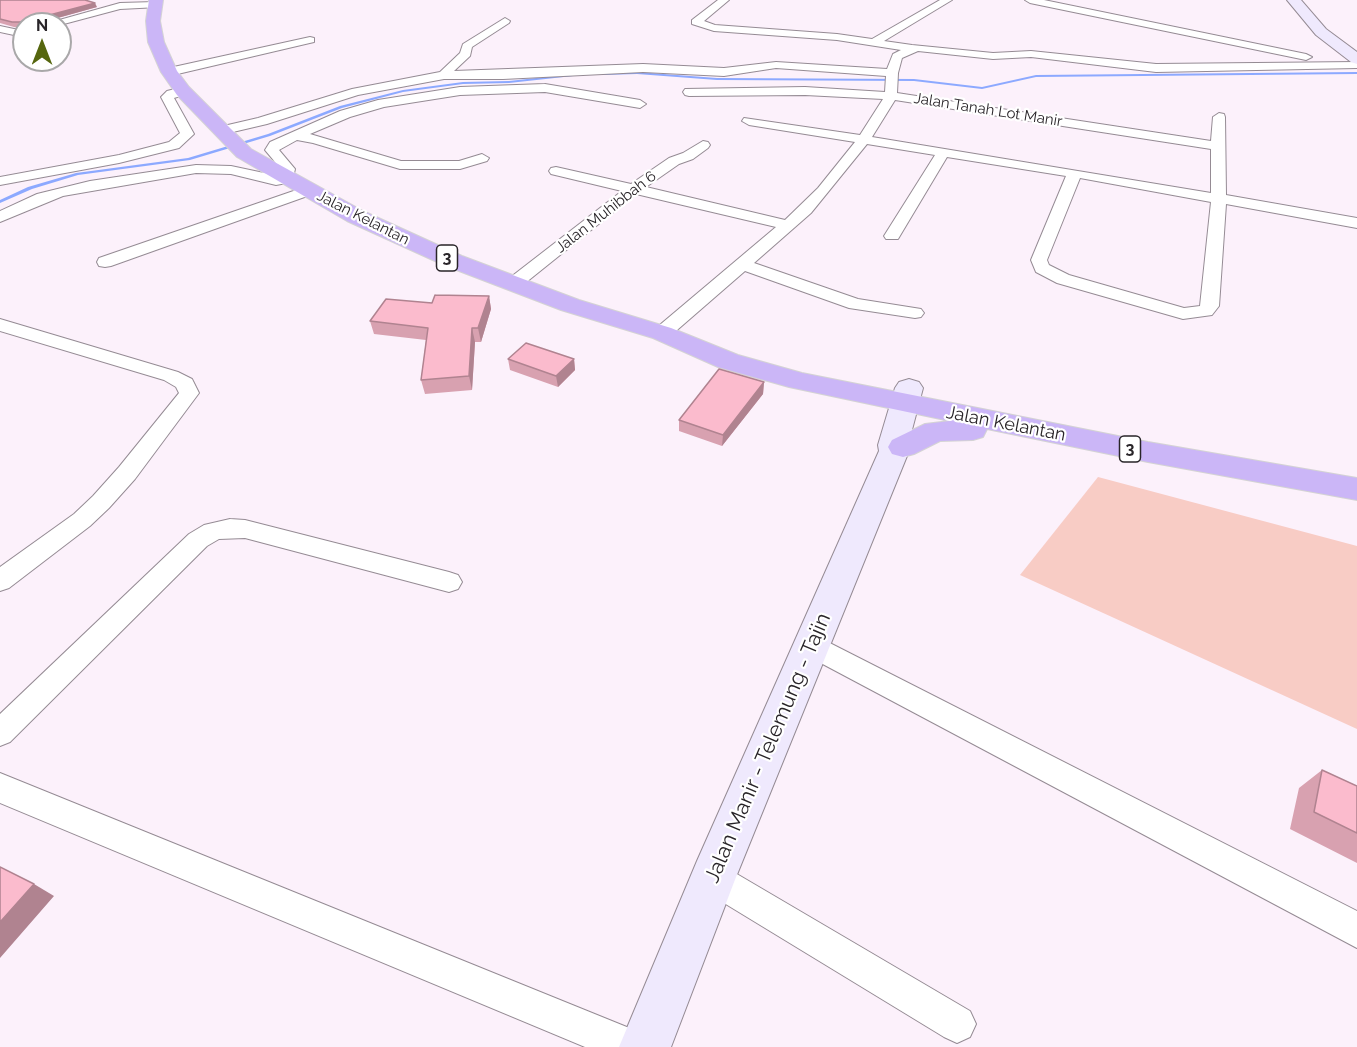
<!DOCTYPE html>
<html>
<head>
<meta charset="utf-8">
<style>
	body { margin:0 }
	#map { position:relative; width:1357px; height:1047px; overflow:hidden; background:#fcf1fb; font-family:Raleway,sans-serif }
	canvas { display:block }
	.north { position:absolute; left:12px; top:12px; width:60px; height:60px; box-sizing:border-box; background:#fff; border:2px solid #a9a8a9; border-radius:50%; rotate:0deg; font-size:16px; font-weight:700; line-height:24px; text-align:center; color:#292529 }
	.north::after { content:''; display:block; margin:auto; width:21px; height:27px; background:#55660e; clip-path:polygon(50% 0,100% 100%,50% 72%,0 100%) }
</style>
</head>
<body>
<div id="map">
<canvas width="1357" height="1047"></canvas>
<div class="north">N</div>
</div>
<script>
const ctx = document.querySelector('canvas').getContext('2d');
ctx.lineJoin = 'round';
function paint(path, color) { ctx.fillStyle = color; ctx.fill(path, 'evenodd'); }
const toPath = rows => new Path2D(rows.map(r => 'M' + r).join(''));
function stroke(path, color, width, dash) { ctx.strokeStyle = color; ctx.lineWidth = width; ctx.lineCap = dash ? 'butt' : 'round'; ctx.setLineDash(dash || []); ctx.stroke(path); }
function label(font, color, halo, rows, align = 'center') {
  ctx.font = font + ' Raleway,sans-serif'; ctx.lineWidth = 4.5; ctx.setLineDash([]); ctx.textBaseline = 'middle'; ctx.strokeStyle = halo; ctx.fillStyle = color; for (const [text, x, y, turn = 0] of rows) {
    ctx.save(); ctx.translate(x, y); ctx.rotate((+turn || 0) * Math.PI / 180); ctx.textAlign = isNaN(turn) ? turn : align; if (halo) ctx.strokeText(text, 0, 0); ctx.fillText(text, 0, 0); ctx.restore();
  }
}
paint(toPath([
	[1098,477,1357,546,1357,729,1020,575]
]), '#f8ccc5');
paint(toPath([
	[637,72,717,78,914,79,982,87,1036,75,1357,72,1357,74,1036,77,982,89,914,81,717,80,637,74,602,75,600,74,602,73,637,72],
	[572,74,573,76,509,83,463,84,403,92,342,108,270,136,190,160,78,175,32,189,0,203,0,200,28,187,76,173,188,158,268,134,340,106,403,90,463,82,509,81,572,74]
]), '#8ca9ff');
const street = toPath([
	[718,0,729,0,704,21,715,25,837,34,872,39,940,0,952,0,884,41,912,45,993,53,1031,51,1156,64,1357,62,1357,68,1156,72,1031,57,993,59,918,51,902,58,898,73,897,93,1211,141,1213,117,1219,113,1224,114,1225,117,1226,195,1357,218,1357,228,1226,204,1219,306,1212,315,1183,319,1057,283,1036,272,1031,260,1066,176,947,157,898,239,886,239,884,236,935,155,867,144,811,213,754,263,858,299,921,309,924,313,921,317,915,318,849,308,745,271,669,337,662,339,655,337,653,333,655,329,776,227,636,194,519,288,507,288,504,284,507,280,622,191,551,174,549,171,551,168,556,167,631,184,669,158,683,153,703,141,708,142,710,145,708,148,693,159,679,164,646,187,785,220,818,188,855,142,749,125,742,121,744,118,860,135,883,99,805,95,689,96,685,95,683,92,685,89,805,87,885,92,886,76,776,68,724,76,643,72,503,79,444,79,358,95,267,124,220,135,213,131,215,128,258,118,352,89,440,72,460,53,463,44,505,18,510,21,509,23,472,47,470,56,454,71,643,64,724,68,776,62,887,69,893,54,901,50,837,40,714,31,692,24,692,20,718,0],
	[895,100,1211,149,1211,193,872,137,895,100],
	[1080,178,1211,202,1200,306,1184,308,1069,275,1049,265,1047,260,1080,178],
	[1025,0,1044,0,1306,54,1312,57,1306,60,1030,3,1025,0],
	[155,2,160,5,159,7,120,9,60,25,45,24,120,3,155,2],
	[0,26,14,29,24,28,24,34,14,35,0,32,0,26],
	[310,37,314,38,314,42,169,76,163,72,169,68,310,37],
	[545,84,640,100,646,104,640,108,545,92,460,95,384,107,350,117,310,134,401,161,459,161,482,154,489,158,487,161,460,169,400,169,313,143,297,140,279,150,295,169,292,182,276,185,231,174,196,173,63,196,0,222,0,211,37,194,90,181,196,165,231,166,278,176,281,169,265,150,270,142,340,111,378,100,460,87,545,84],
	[183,87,187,88,189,91,187,94,174,98,194,134,179,148,119,163,0,185,0,177,119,155,169,142,180,133,161,97,167,91,183,87],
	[308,186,316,191,313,194,111,266,105,267,99,266,97,262,99,258,308,186],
	[0,319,178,372,192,379,199,393,135,479,109,508,90,526,9,588,0,591,0,567,74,514,93,496,119,467,179,393,176,387,164,380,0,331,0,319],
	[230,519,245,520,449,572,458,575,462,582,458,589,449,592,245,538,219,539,207,546,10,742,0,746,0,714,189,534,204,525,230,519],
	[812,634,1357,911,1357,948,802,653,798,645,802,637,812,634],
	[0,773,644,1034,650,1047,585,1047,0,803,0,773],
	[713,860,970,1011,976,1024,970,1037,957,1043,944,1037,701,889,696,877,701,865,713,860]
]);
const secondary = toPath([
	[1287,0,1301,0,1326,29,1357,52,1357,64,1351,62,1316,35,1287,0],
	[909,379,919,382,923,388,908,445,909,451,736,877,671,1047,619,1047,697,861,879,451,878,445,895,388,899,382,909,379]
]);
const highway = toPath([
	[149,0,163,0,160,21,164,42,177,71,189,87,251,149,363,211,462,256,579,300,671,328,738,355,802,373,1148,442,1357,478,1357,500,1148,462,987,429,983,437,973,440,940,441,914,454,903,457,892,454,888,447,892,440,925,424,950,421,789,387,718,367,653,338,561,310,446,266,347,221,237,157,177,95,161,72,148,42,146,21,149,0]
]);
stroke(street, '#958b94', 2);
stroke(secondary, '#958b94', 2);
stroke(highway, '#d4d3d4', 2);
paint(street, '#fff');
paint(secondary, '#efe9fd');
paint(highway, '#cbb6f7');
paint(toPath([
	[0,0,97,7,36,24,24,24,24,27,14,27,0,23],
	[489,296,491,309,481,342,475,342,472,390,425,394,421,380,426,340,374,334,370,321,432,303],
	[508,359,574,359,575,370,558,387,510,370],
	[764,382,763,394,722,446,679,431,679,420],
	[1322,770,1357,786,1357,863,1290,829,1299,788]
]), '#d8a1b0');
paint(toPath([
	[95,3,97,7,36,24,24,24,23,22],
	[489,296,491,309,481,342,478,328],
	[472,328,475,342,472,390,469,376],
	[574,359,575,370,558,387,556,376],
	[764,382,763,394,722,446,723,435],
	[34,884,54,896,0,958,0,922]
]), '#b08390');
const building = toPath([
	[0,0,85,0,95,3,23,22,12,22,0,19,0,0],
	[435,295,489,296,478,328,472,328,469,376,421,380,428,328,370,321,386,299,432,303,435,295],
	[526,343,574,359,556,376,508,359,526,343],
	[719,369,764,382,723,435,679,420,719,369],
	[1322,770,1357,786,1357,833,1314,812,1322,770],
	[0,867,34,884,0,922,0,867]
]);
paint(building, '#fbbbcd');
stroke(building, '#b08390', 1.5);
label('15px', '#292529', '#fff', [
	["Jalan Tanah Lot Manir",988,110,9],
	["Jalan Muhibbah 6",606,212,-38],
	["Jalan Kelantan",363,218,27]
]);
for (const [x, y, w] of [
	[447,258,21],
	[1130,449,21]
]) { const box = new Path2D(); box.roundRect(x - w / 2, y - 13, w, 26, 4.5); ctx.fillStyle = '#fff'; ctx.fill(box); stroke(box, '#292529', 1.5); }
label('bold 16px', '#292529', null, [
	["3",447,258],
	["3",1130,449]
]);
label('18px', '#292529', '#fff', [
	["Jalan Kelantan",1006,424,11]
]);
label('21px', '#292529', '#fff', [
	["Jalan Manir - Telemung - Tajin",768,748,-67]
]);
</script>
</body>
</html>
